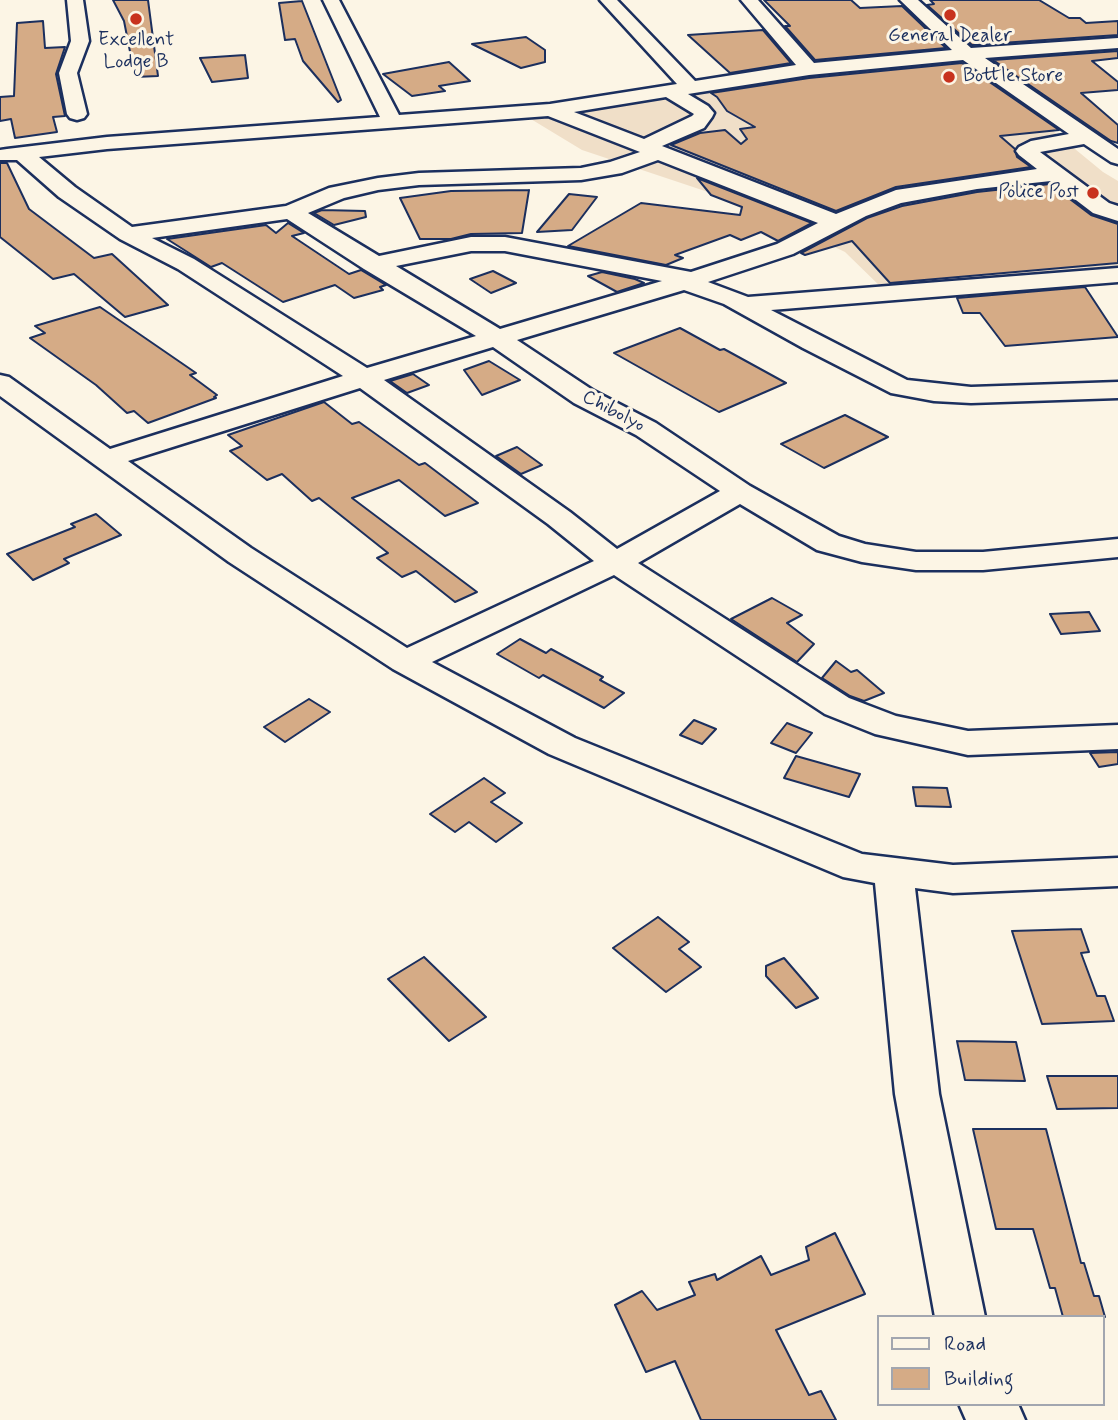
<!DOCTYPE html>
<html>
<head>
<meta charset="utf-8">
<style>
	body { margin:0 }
	#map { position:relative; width:1118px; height:1420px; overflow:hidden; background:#fcf5e5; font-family:Mynerve,sans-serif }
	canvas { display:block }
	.legend { position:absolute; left:877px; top:1315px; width:228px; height:91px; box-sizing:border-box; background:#fcf5e5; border:2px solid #a2a6af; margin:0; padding:9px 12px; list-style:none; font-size:21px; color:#1b2f5e }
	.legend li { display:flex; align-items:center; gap:14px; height:35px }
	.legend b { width:35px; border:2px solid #a2a6af }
</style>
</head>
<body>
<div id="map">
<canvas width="1118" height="1420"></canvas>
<ul class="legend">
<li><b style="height:9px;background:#fcf5e5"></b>Road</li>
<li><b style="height:19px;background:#d5ab86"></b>Building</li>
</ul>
</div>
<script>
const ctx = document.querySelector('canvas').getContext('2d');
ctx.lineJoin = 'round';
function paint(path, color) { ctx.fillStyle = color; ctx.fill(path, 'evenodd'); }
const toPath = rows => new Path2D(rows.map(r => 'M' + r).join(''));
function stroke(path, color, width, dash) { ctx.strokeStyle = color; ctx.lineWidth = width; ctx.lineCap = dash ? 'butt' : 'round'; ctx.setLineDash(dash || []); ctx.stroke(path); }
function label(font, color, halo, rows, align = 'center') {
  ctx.font = font + ' Mynerve,sans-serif'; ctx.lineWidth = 6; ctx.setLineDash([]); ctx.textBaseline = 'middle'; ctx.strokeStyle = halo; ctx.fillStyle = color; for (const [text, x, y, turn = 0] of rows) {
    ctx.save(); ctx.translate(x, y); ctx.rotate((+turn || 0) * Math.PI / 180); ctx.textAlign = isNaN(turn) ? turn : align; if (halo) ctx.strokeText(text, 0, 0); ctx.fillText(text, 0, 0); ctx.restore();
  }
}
paint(toPath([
	[924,25,1103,172,1118,181,1118,278,885,291,845,252,750,206,582,150,516,110,728,78,795,65,767,38]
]), '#f0dfc8');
const building = toPath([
	[113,0,148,0,158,76,135,77,124,21,113,0],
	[764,0,851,0,860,8,902,6,946,48,815,60,785,26,790,26,764,0],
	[930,0,1039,0,1069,18,1080,18,1086,23,1118,21,1118,35,972,45,927,5,934,4,930,0],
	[302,1,341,100,338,102,303,61,295,39,285,40,279,3,302,1],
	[43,21,45,48,65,47,56,74,65,116,53,117,57,132,15,138,11,119,0,121,0,97,14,96,17,23,43,21],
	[763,30,791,63,730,73,688,35,763,30],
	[526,37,545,50,545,62,521,68,472,44,526,37],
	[1118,51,1118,58,1092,61,1118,82,1118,90,1081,93,1118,125,1118,143,1111,141,993,60,1118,51],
	[245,55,248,78,212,82,200,58,245,55],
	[449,62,470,81,439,86,445,91,412,96,383,74,449,62],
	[962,63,1059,130,1000,136,1015,149,1017,157,1031,167,896,187,836,211,671,145,700,133,725,130,741,144,747,139,740,129,755,127,727,111,717,97,711,93,809,78,962,63],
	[0,163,7,163,29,209,94,258,112,254,168,305,125,317,74,274,53,279,0,237,0,163],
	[697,178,812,223,778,241,761,232,741,240,730,235,675,255,683,258,666,265,568,246,641,203,740,215,742,207,711,195,697,178],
	[1050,184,1091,215,1118,224,1118,263,890,283,852,241,805,255,801,253,867,218,902,206,977,192,1050,184],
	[529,190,522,233,471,234,451,239,420,239,400,198,451,191,529,190],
	[569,194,597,197,572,230,537,232,569,194],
	[322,210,365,211,366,217,334,225,314,213,322,210],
	[288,223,304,233,292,236,349,274,361,270,386,285,380,287,383,290,354,298,335,285,283,302,222,263,211,267,167,239,266,225,276,233,288,223],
	[493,271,516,283,491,293,470,279,493,271],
	[602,272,635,279,644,283,617,292,588,276,602,272],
	[1085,287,1118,337,1005,346,980,313,963,313,957,298,1085,287],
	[100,307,196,373,190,375,217,395,214,397,216,398,148,423,134,411,127,413,96,385,30,338,45,333,35,326,100,307],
	[680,328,720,350,724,349,786,383,719,412,614,353,680,328],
	[489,361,520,380,482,395,464,370,489,361],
	[413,374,429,385,407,393,390,381,413,374],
	[324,402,352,424,359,422,419,465,425,463,478,503,445,516,399,480,352,498,477,592,455,602,416,571,402,577,377,558,388,553,319,498,312,501,282,474,267,480,230,451,242,446,228,435,324,402],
	[845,415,888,437,824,468,781,444,845,415],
	[517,447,542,465,521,474,496,456,517,447],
	[96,514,121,535,64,559,69,563,33,580,7,554,75,527,71,524,96,514],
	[772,598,802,615,787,623,814,644,797,662,731,619,772,598],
	[1089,612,1100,631,1061,634,1050,614,1089,612],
	[520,639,546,653,551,649,603,677,600,680,624,693,604,708,543,675,539,678,497,654,520,639],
	[836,661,851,672,857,670,884,693,864,701,850,696,822,678,836,661],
	[309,699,330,712,285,742,264,727,309,699],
	[694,720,716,729,702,744,680,735,694,720],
	[787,723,812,733,796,753,771,743,787,723],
	[1118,752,1118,764,1099,767,1090,753,1118,752],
	[796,756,860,774,849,797,784,778,796,756],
	[484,778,505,793,491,802,522,823,496,842,469,822,455,832,430,814,484,778],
	[913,787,947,788,951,807,916,806,913,787],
	[658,917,689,942,679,949,701,967,666,992,613,948,658,917],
	[1081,929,1089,952,1081,953,1097,996,1105,996,1114,1021,1042,1024,1012,931,1081,929],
	[424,957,486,1017,449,1041,388,979,424,957],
	[784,958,809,987,818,998,796,1008,766,976,766,966,784,958],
	[957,1041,1016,1042,1025,1081,965,1080,957,1041],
	[1047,1076,1118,1076,1118,1108,1057,1109,1047,1076],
	[973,1129,1046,1129,1081,1263,1084,1263,1094,1296,1099,1296,1105,1317,1063,1317,1055,1288,1050,1288,1033,1229,996,1229,973,1129],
	[835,1233,865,1294,776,1330,809,1395,821,1391,836,1420,701,1420,675,1361,646,1372,615,1305,642,1291,657,1310,695,1295,689,1282,715,1274,717,1280,761,1256,771,1275,809,1260,806,1247,835,1233]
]);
paint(building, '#d5ab86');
stroke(building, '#1b2f5e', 2);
const minor = toPath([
	[67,0,83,0,89,41,77,73,87,114,84,118,77,120,70,118,67,114,59,73,71,41,67,0],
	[323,0,339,0,399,115,550,104,677,84,600,0,617,0,695,81,796,65,741,0,758,0,814,63,952,50,900,0,918,0,971,48,1118,38,1118,48,985,58,1118,149,1118,164,1111,162,1084,144,1040,152,1109,203,1118,206,1118,221,1093,213,1051,181,977,189,901,203,866,216,793,254,708,282,748,297,1118,268,1118,282,771,310,907,380,971,387,1118,382,1118,398,971,403,934,401,891,393,803,348,724,304,684,290,517,340,594,391,656,423,750,486,839,536,865,544,916,552,983,552,1118,539,1118,557,983,570,916,570,862,562,817,550,740,504,638,563,849,698,896,716,968,731,1118,725,1118,749,968,755,875,734,825,714,614,575,432,662,575,738,862,854,953,865,1118,858,1118,886,953,893,915,888,939,1094,985,1317,935,1317,895,1094,875,883,843,877,549,754,393,669,229,562,0,396,0,375,9,377,110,449,343,376,178,269,120,239,59,197,17,160,0,160,0,150,7,149,107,137,380,117,323,0],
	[963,60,1069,134,1031,141,1019,147,1016,151,1019,155,1037,169,896,190,836,214,662,146,704,128,712,117,714,113,708,106,688,94,809,75,963,60],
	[666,97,694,114,692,116,644,139,574,112,666,97],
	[548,116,640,152,610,162,581,168,419,173,378,178,329,188,286,206,132,227,75,187,39,157,107,149,548,116],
	[658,160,818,223,777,244,691,272,505,237,471,237,379,256,308,213,344,198,378,190,419,185,581,180,622,173,658,160],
	[287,219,364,269,476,336,367,368,194,259,152,238,287,219],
	[471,251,505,251,662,281,500,329,396,266,471,251],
	[493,347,574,403,636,435,720,491,617,549,570,512,384,380,493,347],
	[360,388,548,524,594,561,407,648,251,548,128,461,360,388],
	[959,1404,1018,1404,1025,1420,966,1420,959,1404]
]);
stroke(minor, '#1b2f5e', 5);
paint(minor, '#fcf5e5');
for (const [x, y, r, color] of [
	[950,15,7,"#c8321e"],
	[136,19,7,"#c8321e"],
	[949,77,7,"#c8321e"],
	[1093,193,7,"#c8321e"]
]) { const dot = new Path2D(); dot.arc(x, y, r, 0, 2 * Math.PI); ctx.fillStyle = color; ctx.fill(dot); stroke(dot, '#fcf5e5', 2.5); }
label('19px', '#1b2f5e', '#fcf5e5', [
	["General Dealer",950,37],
	["Excellent",136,41],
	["Lodge B",136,63],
	["Bottle Store",963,77,"left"],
	["Police Post",1079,193,"right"]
]);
label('19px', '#1b2f5e', '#fcf5e5', [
	["Chibolyo",613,412,28]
]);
</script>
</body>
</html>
